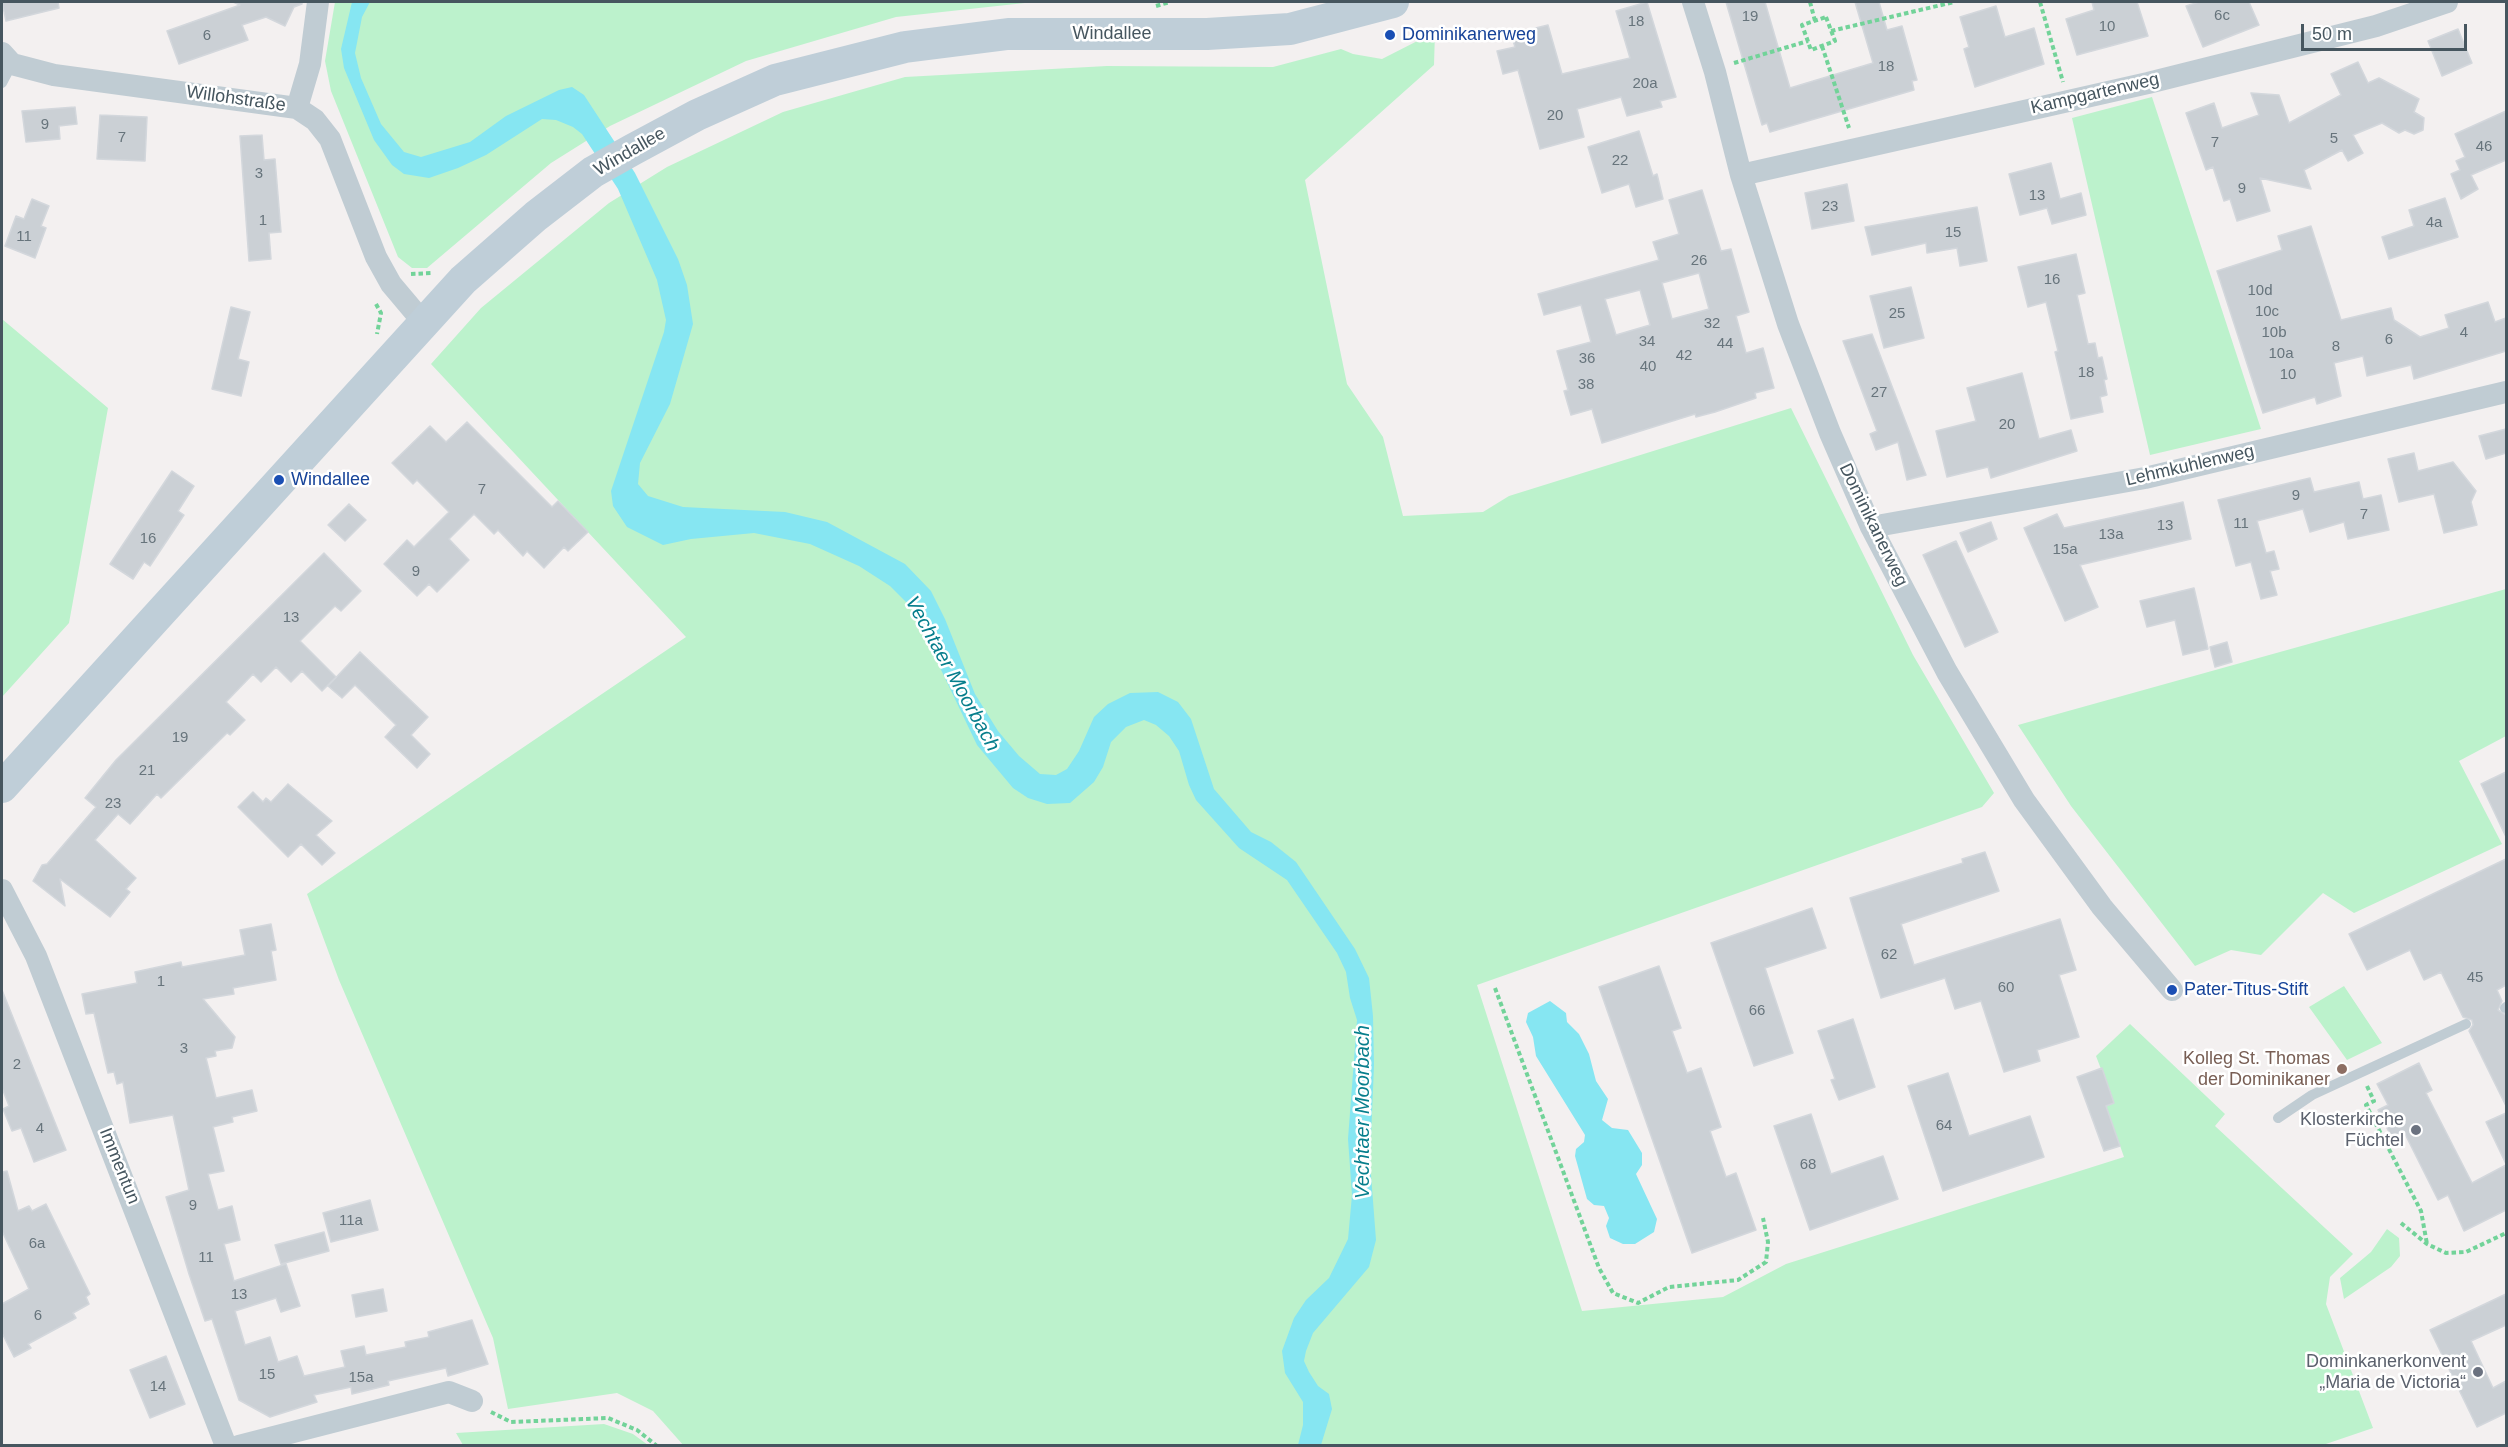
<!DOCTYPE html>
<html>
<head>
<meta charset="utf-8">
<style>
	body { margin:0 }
	#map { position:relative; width:2508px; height:1447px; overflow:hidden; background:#f3f0f0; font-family:Helvetica,sans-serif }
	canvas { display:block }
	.frame { position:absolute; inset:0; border:3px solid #46565f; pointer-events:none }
	.scale { position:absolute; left:2301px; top:24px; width:166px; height:27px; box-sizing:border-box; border:3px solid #46565f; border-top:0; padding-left:8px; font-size:18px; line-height:21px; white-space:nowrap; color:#46565f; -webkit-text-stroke:4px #fff; paint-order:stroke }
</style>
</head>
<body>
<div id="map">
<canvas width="2508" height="1447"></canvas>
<div class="frame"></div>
<div class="scale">50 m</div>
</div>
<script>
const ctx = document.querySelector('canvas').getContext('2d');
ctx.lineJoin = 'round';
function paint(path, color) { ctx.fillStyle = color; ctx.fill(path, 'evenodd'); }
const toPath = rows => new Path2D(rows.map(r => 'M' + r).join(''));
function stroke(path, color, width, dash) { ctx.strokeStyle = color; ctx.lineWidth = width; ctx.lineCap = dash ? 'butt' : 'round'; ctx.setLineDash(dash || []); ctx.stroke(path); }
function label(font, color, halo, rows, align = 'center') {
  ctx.font = font + ' Helvetica,sans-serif'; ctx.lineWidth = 5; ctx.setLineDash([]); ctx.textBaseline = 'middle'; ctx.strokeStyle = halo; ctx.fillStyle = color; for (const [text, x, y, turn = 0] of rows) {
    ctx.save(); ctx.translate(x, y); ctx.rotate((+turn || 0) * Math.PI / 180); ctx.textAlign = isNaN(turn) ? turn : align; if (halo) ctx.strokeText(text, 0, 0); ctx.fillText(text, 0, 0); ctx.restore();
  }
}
paint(toPath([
	[335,2,1034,2,896,17,746,61,610,126,551,163,427,268,412,268,398,257,331,91,325,61],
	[1435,32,1434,65,1305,180,1347,384,1383,437,1403,516,1483,512,1509,496,1791,408,1913,655,1994,793,1982,807,1477,985,1582,1311,1723,1297,1786,1264,2124,1157,2106,1106,2114,1103,2096,1056,2130,1024,2225,1114,2215,1126,2353,1254,2330,1277,2326,1304,2373,1428,2320,1446,684,1446,653,1411,617,1393,508,1409,493,1338,339,980,307,894,686,637,431,364,481,308,609,203,667,167,783,112,905,77,1107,66,1273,67,1341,49,1353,54,1382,59],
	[2152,97,2261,429,2150,455,2072,118],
	[2,319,108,408,69,623,2,697],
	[2506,589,2506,736,2459,761,2502,844,2354,913,2323,893,2261,955,2231,950,2195,966,2071,806,2018,725],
	[2344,986,2382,1043,2347,1060,2309,1007],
	[2387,1229,2399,1238,2400,1256,2391,1267,2344,1299,2340,1278,2371,1252],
	[604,1424,633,1434,648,1445,463,1445,456,1433]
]), '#bcf2cc');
paint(toPath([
	[352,2,370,2,362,17,355,53,361,78,381,124,404,152,421,157,470,142,506,116,559,90,572,87,584,95,635,173,678,259,687,285,693,324,670,404,640,463,638,484,648,496,683,507,785,512,827,522,905,564,931,591,945,619,975,694,998,731,1019,756,1040,774,1056,775,1067,769,1079,751,1094,717,1108,704,1130,693,1158,692,1178,702,1191,719,1214,789,1251,832,1271,842,1296,862,1355,949,1369,978,1373,1016,1374,1065,1370,1162,1376,1240,1369,1267,1313,1333,1306,1351,1304,1361,1309,1372,1318,1386,1329,1394,1332,1409,1321,1445,1298,1445,1303,1425,1303,1402,1285,1373,1282,1351,1294,1318,1306,1300,1329,1278,1348,1239,1352,1195,1348,1139,1357,1020,1350,998,1346,972,1337,953,1287,880,1239,848,1196,800,1189,785,1179,751,1169,736,1156,725,1144,720,1126,727,1111,742,1103,767,1094,782,1070,803,1047,804,1028,798,1013,788,977,745,911,607,890,586,859,566,810,544,754,533,691,539,663,545,627,527,613,506,611,491,664,332,666,320,657,280,618,189,582,134,573,127,556,120,542,119,486,155,458,168,429,178,404,174,392,165,374,140,344,68,341,49],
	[1550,1001,1566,1013,1567,1022,1579,1034,1589,1054,1596,1081,1608,1099,1602,1120,1612,1128,1628,1130,1642,1153,1642,1165,1636,1174,1657,1219,1654,1232,1635,1244,1623,1244,1610,1238,1606,1226,1609,1218,1604,1206,1594,1205,1587,1199,1575,1156,1576,1149,1584,1142,1585,1135,1536,1056,1533,1037,1526,1022,1528,1013]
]), '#86e6f2');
const building = toPath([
	[2,2,58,2,59,8,6,21,2,2],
	[233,2,302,2,302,4,294,7,285,26,266,17,242,25,248,40,179,64,167,31,240,5,233,2],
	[1647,2,1676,97,1660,101,1662,107,1627,116,1621,97,1577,109,1584,137,1540,149,1518,70,1503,74,1497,51,1515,47,1511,34,1548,25,1562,74,1630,58,1616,11,1647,2],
	[1726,2,1765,2,1790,88,1873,63,1855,2,1879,2,1887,30,1902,26,1917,80,1912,81,1914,90,1770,132,1767,123,1762,125,1726,2],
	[2092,2,2137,2,2148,36,2077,55,2066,19,2094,10,2092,2],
	[2199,2,2249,2,2259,25,2203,47,2186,6,2199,2],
	[1996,6,2005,37,2034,28,2044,64,1975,87,1964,49,1969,47,1960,17,1996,6],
	[2458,29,2472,63,2442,76,2428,41,2458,29],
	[2358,62,2368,83,2379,78,2419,99,2414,112,2424,118,2423,130,2414,134,2405,130,2399,133,2382,123,2353,135,2363,153,2348,161,2342,150,2304,170,2311,189,2260,178,2270,211,2237,221,2230,199,2224,201,2213,167,2206,170,2186,113,2214,103,2222,128,2259,115,2251,93,2279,95,2289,123,2341,95,2331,74,2358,62],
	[75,107,77,124,59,126,60,139,26,142,22,111,75,107],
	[2506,111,2506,160,2471,175,2478,189,2461,199,2451,174,2460,170,2456,161,2465,157,2455,134,2506,111],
	[100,115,147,117,145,161,97,159,100,115],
	[1639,131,1653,176,1657,174,1663,199,1636,207,1629,184,1602,193,1588,147,1639,131],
	[262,135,264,160,275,159,281,232,269,233,271,259,249,261,240,136,262,135],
	[2051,163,2060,199,2081,193,2086,215,2052,224,2047,208,2020,215,2009,174,2051,163],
	[1847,184,1854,221,1812,229,1805,193,1847,184],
	[1702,190,1721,251,1731,249,1749,312,1736,316,1746,353,1763,348,1774,388,1755,393,1756,398,1715,412,1696,417,1695,414,1602,443,1592,409,1571,415,1564,391,1568,390,1557,351,1591,342,1581,305,1544,315,1538,294,1659,260,1653,242,1679,234,1669,200,1702,190],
	[1699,273,1709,309,1672,319,1662,283,1699,273],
	[1640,290,1650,325,1616,335,1605,299,1640,290],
	[2445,198,2458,237,2389,259,2382,237,2414,226,2409,210,2445,198],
	[32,199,49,206,41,226,46,228,35,258,5,246,16,216,24,219,32,199],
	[1977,207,1987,261,1960,266,1957,248,1927,253,1926,243,1872,255,1865,227,1977,207],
	[2311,226,2341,320,2391,308,2394,320,2420,337,2449,328,2445,315,2488,302,2495,322,2506,318,2506,351,2414,379,2411,365,2367,376,2363,356,2334,363,2341,396,2317,404,2315,397,2263,413,2217,271,2282,250,2278,236,2311,226],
	[2076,254,2085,293,2077,295,2088,344,2095,343,2098,358,2102,357,2107,379,2104,380,2107,395,2100,397,2103,412,2071,419,2055,352,2058,351,2046,302,2028,307,2018,267,2076,254],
	[1911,287,1924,338,1884,348,1870,296,1911,287],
	[231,307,250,312,238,359,249,362,241,396,212,389,231,307],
	[1872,334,1903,415,1926,475,1907,480,1898,442,1876,450,1870,434,1877,431,1843,341,1872,334],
	[2022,373,2039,439,2071,430,2077,451,1991,478,1988,467,1947,477,1936,431,1976,421,1967,388,2022,373],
	[467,422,552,507,558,501,588,532,568,551,564,547,544,568,527,551,523,556,498,530,494,534,474,514,449,539,469,560,437,592,429,584,417,596,384,564,407,540,414,547,449,512,417,480,413,484,392,463,430,426,446,442,467,422],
	[2506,429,2506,453,2486,459,2479,436,2506,429],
	[2414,453,2418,471,2453,462,2476,491,2471,502,2477,525,2444,533,2434,494,2399,502,2388,459,2414,453],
	[172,471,194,486,178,511,184,515,150,566,144,562,133,579,110,564,172,471],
	[2310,478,2314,492,2359,482,2363,499,2381,495,2389,530,2348,539,2344,522,2310,532,2303,509,2257,521,2266,553,2274,551,2279,569,2270,571,2277,595,2261,599,2251,562,2236,566,2218,500,2310,478],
	[2183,502,2191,539,2080,565,2098,607,2065,621,2024,528,2057,514,2064,528,2183,502],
	[349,504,366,520,345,541,328,525,349,504],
	[1991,522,1997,539,1968,552,1960,533,1991,522],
	[1956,541,1998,632,1965,647,1923,555,1956,541],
	[324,553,361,591,341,611,335,606,300,641,336,677,322,691,302,671,291,682,276,667,261,682,253,674,226,702,245,720,230,735,227,733,161,798,157,794,130,824,118,814,95,840,136,878,126,889,130,892,110,917,60,879,65,906,33,881,42,865,47,864,96,807,85,798,116,760,324,553],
	[2194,588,2208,649,2183,655,2175,620,2147,627,2140,601,2194,588],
	[2227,642,2232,662,2215,667,2210,647,2227,642],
	[360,652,428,717,411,735,430,754,417,768,385,737,396,725,355,685,342,698,328,686,360,652],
	[2506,772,2506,837,2481,784,2506,772],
	[288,784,332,821,316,835,335,853,322,865,301,844,288,857,238,807,253,792,263,802,266,798,271,802,288,784],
	[1985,852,1999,891,1901,924,1914,965,2060,919,2076,970,2059,975,2079,1037,2037,1050,2040,1061,2004,1072,1981,1001,1955,1009,1945,978,1881,998,1850,898,1963,863,1962,859,1985,852],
	[2506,859,2506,985,2497,990,2502,1001,2498,1010,2506,1015,2506,1106,2469,1031,2473,1025,2472,1020,2463,1017,2441,972,2424,980,2410,950,2367,970,2349,934,2506,859],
	[1812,908,1826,948,1765,968,1793,1053,1754,1066,1711,943,1812,908],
	[271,924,276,950,271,951,276,980,233,988,234,994,203,999,235,1037,232,1048,215,1051,216,1056,206,1058,216,1098,252,1090,257,1111,232,1117,233,1122,213,1127,224,1171,208,1174,218,1210,232,1206,240,1240,224,1244,234,1281,286,1264,300,1306,281,1312,276,1298,235,1311,245,1345,270,1337,278,1362,297,1356,304,1376,345,1367,341,1351,364,1346,366,1355,406,1347,405,1342,429,1337,428,1332,472,1320,488,1364,448,1376,446,1368,388,1381,389,1385,352,1394,351,1387,314,1395,317,1402,270,1417,239,1400,212,1319,205,1321,189,1274,166,1197,189,1190,173,1115,130,1123,123,1082,117,1084,114,1072,108,1073,94,1013,86,1014,82,994,137,983,135,972,181,962,182,967,245,955,240,930,271,924],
	[1659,966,1681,1028,1672,1031,1687,1073,1701,1068,1721,1127,1710,1131,1726,1177,1736,1173,1756,1230,1692,1253,1599,987,1659,966],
	[2,990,66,1150,34,1162,21,1128,12,1131,3,1109,9,1106,2,1088,2,990],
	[1853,1019,1875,1087,1839,1100,1831,1080,1835,1079,1818,1031,1853,1019],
	[2419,1063,2432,1090,2426,1093,2472,1183,2506,1165,2506,1210,2464,1231,2448,1195,2438,1200,2405,1134,2393,1140,2378,1110,2388,1105,2377,1084,2419,1063],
	[2102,1068,2114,1103,2106,1106,2120,1146,2104,1151,2077,1077,2102,1068],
	[1948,1073,1969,1136,2030,1116,2044,1157,1943,1191,1908,1086,1948,1073],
	[2506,1113,2506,1164,2486,1122,2506,1113],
	[1811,1114,1831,1174,1883,1156,1898,1199,1810,1230,1774,1126,1811,1114],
	[7,1171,18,1211,29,1206,32,1211,46,1204,90,1294,86,1297,89,1304,73,1313,76,1318,28,1344,31,1348,14,1357,2,1333,2,1304,29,1289,2,1231,2,1172,7,1171],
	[370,1200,378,1230,331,1242,323,1213,370,1200],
	[324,1232,329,1251,281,1264,275,1245,324,1232],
	[383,1289,387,1311,356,1317,352,1295,383,1289],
	[2506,1294,2506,1325,2471,1341,2493,1388,2506,1381,2506,1413,2477,1427,2430,1330,2506,1294],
	[166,1356,185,1404,150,1418,130,1370,166,1356]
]);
paint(building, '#cbd0d5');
stroke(building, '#d3d7dc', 1.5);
stroke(toPath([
	[1810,2,1815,21],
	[2040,2,2063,82],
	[1156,6,1170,2],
	[1826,17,1835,41,1811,50,1802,25,1826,17],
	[1831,31,1954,2],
	[1822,46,1849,128],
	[1734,63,1808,41],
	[411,274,433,273],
	[376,304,381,313,377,334],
	[1495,988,1599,1268,1613,1293,1638,1303,1669,1287,1738,1280,1766,1262,1768,1242,1763,1218],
	[2367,1086,2374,1101,2366,1105,2421,1211,2427,1244],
	[2401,1223,2427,1244,2446,1253,2466,1252,2506,1233],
	[491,1412,511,1422,608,1418,637,1430,657,1446]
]), '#72d399', 4, [4.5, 3]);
stroke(toPath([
	[2,83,12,64],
	[2505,1008,2506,1007],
	[2278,1118,2312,1095,2466,1024]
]), '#c0ccd3', 10);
stroke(toPath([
	[1693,2,1715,72,1741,175,1788,324,1830,433,1871,527,1947,672,2024,800,2102,907,2172,990],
	[2,53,12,64,54,75,297,108,315,120,330,139,376,257,391,284,423,322],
	[297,108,310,64,318,2],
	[1741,175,2148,83,2376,26,2447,2],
	[1871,527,2145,478,2506,392],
	[2,890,36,956,226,1446],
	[239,1446,449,1392,472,1401]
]), '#c0ccd3', 22);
stroke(toPath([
	[2,787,463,280,536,216,593,172,632,150,697,115,775,80,905,47,1008,34,1207,34,1290,29,1393,2]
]), '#bfced8', 32);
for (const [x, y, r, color] of [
	[1390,35,6,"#1a4fb4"],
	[279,480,6,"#1a4fb4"],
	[2172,990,6,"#1a4fb4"],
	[2342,1069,6,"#8d6e63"],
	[2416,1130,6,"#6b7280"],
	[2478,1372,6,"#6b7280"]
]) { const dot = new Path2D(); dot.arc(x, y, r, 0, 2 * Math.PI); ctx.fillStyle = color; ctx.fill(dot); stroke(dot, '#fff', 2); }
label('15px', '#67747c', null, [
	["6c",2222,16],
	["19",1750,17],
	["18",1636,22],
	["10",2107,27],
	["6",207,36],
	["18",1886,67],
	["20a",1645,84],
	["20",1555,116],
	["9",45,125],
	["7",122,138],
	["5",2334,139],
	["7",2215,143],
	["46",2484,147],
	["22",1620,161],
	["3",259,174],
	["9",2242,189],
	["13",2037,196],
	["23",1830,207],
	["1",263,221],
	["4a",2434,223],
	["15",1953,233],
	["11",24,237],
	["26",1699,261],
	["16",2052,280],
	["10d",2260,291],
	["10c",2267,312],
	["25",1897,314],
	["32",1712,324],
	["10b",2274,333],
	["4",2464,333],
	["6",2389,340],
	["34",1647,342],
	["44",1725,344],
	["8",2336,347],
	["10a",2281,354],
	["42",1684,356],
	["36",1587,359],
	["40",1648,367],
	["18",2086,373],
	["10",2288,375],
	["38",1586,385],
	["27",1879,393],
	["20",2007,425],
	["7",482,490],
	["9",2296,496],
	["7",2364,515],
	["11",2241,524],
	["13",2165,526],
	["13a",2111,535],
	["16",148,539],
	["15a",2065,550],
	["9",416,572],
	["13",291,618],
	["19",180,738],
	["21",147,771],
	["23",113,804],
	["62",1889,955],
	["45",2475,978],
	["1",161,982],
	["60",2006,988],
	["66",1757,1011],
	["3",184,1049],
	["2",17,1065],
	["64",1944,1126],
	["4",40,1129],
	["68",1808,1165],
	["9",193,1206],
	["11a",351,1221],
	["6a",37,1244],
	["11",206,1258],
	["13",239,1295],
	["6",38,1316],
	["15",267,1375],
	["15a",361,1378],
	["14",158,1387]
]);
label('18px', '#46565f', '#fff', [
	["Windallee",1112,34],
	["Kampgartenweg",2095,94,-13],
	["Willohstraße",236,99,8],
	["Windallee",630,152,-30],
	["Lehmkuhlenweg",2190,466,-13],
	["Dominikanerweg",1873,525,64],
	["Immentun",119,1166,68]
]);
label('18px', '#164399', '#fff', [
	["Dominikanerweg",1402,35],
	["Windallee",291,480],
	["Pater-Titus-Stift",2184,990]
], 'left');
label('18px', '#785e54', '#fff', [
	["Kolleg St. Thomas",2330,1059],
	["der Dominikaner",2330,1080]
], 'right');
label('18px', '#5b616d', '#fff', [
	["Klosterkirche",2404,1120],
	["Füchtel",2404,1141],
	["Dominkanerkonvent",2466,1362],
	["„Maria de Victoria“",2466,1383]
], 'right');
label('italic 20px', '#067e8c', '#fff', [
	["Vechtaer Moorbach",952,674,61],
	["Vechtaer Moorbach",1363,1112,-90]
]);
</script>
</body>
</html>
